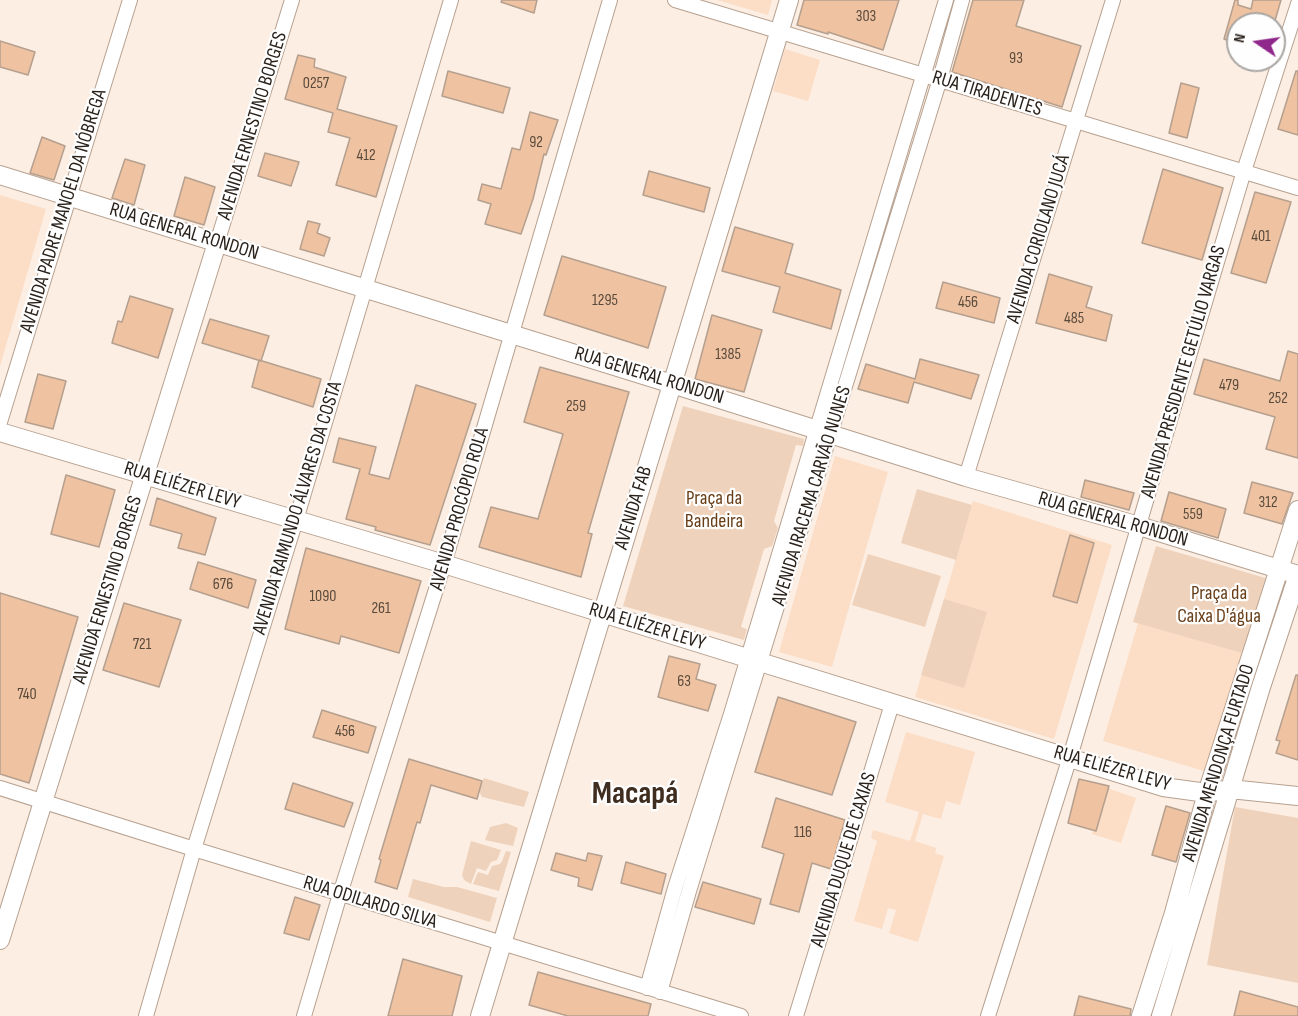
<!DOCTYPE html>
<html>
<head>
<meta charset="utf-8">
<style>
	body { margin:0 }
	#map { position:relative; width:1298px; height:1016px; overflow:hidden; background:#fceee3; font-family:"Sofia Sans Condensed",sans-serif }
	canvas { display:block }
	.north { position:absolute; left:1226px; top:12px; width:60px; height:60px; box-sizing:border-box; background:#fefefe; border:2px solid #a9a6a3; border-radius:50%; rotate:283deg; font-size:16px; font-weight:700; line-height:24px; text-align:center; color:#29211a }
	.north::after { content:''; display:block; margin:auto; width:21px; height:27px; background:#90278b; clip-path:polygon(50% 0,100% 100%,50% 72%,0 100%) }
</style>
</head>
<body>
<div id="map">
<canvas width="1298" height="1016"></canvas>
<div class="north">N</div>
</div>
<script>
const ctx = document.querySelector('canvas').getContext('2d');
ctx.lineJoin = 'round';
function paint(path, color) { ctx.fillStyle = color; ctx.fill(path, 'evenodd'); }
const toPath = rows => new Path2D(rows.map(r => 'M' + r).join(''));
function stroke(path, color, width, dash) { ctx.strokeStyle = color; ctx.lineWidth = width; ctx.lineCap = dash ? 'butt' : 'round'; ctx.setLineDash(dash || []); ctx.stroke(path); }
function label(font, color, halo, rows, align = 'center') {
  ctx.font = font + ' "Sofia Sans Condensed",sans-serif'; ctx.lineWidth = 4.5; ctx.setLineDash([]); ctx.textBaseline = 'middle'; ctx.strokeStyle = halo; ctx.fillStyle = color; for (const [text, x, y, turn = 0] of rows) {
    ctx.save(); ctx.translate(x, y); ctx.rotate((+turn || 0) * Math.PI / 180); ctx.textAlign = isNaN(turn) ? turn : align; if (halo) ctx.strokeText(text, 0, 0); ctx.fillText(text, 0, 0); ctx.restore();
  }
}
paint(toPath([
	[717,0,772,0,768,15],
	[785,49,820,60,808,101,773,91],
	[0,195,46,209,0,366],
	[835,456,888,472,832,667,779,652],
	[973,501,1112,545,1054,739,915,697],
	[1138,623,1245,654,1204,771,1103,741],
	[906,732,975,752,960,805,946,801,941,819,923,814,915,841,936,848,935,853,944,856,918,942,889,933,896,910,888,908,882,929,854,921,877,841,871,838,873,830,910,841,919,812,885,802],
	[1107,788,1136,798,1121,843,1092,834]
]), '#fcddc6');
paint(toPath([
	[683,406,804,439,803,446,796,445,774,521,778,528,772,546,764,549,741,627,747,629,744,640,623,606],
	[917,489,972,505,956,560,901,543],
	[1156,546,1269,579,1245,654,1133,622],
	[868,554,941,576,925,627,852,605],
	[944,599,987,612,964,688,921,675],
	[484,778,529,792,524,807,482,797,479,791],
	[1235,807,1298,818,1298,983,1207,965],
	[506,823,518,828,513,846,485,840,490,827],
	[471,841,501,850,497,860,491,862,486,871,477,868,471,884,464,880,462,875],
	[506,851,511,852,499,891,473,884,478,872,488,875,492,866,500,864,502,861],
	[413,879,444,887,457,887,497,898,490,922,408,897]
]), '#efd2bb');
const building = toPath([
	[502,0,537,0,534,13,501,2,502,0],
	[804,0,899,0,883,50,828,32,828,34,797,25,804,0],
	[973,0,1024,0,1016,26,1081,46,1062,107,952,72,973,0],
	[1235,0,1238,0,1238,5,1251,9,1253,0,1281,0,1274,24,1238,24,1238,44,1224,39,1235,0],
	[0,41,35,52,28,75,0,67,0,41],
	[298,55,315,59,314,67,346,77,337,109,397,126,376,197,336,185,350,138,328,132,333,113,285,99,298,55],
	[448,71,510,88,503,113,442,96,448,71],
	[1296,71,1298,71,1298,135,1278,129,1296,71],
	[1181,83,1199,88,1187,138,1169,133,1181,83],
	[530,112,558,120,546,155,544,154,533,199,521,234,485,224,491,204,478,200,482,184,501,189,512,148,520,150,530,112],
	[42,137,65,146,54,180,30,173,42,137],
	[265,153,299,162,291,186,258,176,265,153],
	[125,159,145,165,134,205,112,198,125,159],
	[1163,169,1223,188,1202,260,1142,243,1163,169],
	[649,171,710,188,704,212,643,195,649,171],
	[185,177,215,187,204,225,174,216,185,177],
	[1255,192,1291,202,1266,283,1231,273,1255,192],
	[308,221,320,224,317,233,330,238,324,256,300,249,308,221],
	[735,227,793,244,785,273,841,290,831,329,773,312,780,287,722,271,735,227],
	[562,256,666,287,648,348,544,315,562,256],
	[1049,274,1092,287,1086,307,1112,315,1106,341,1036,323,1049,274],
	[943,282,1000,298,994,323,936,308,943,282],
	[130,296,173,309,158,358,112,343,118,321,122,322,130,296],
	[712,315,762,330,744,392,695,379,712,315],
	[210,319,269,336,261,361,202,343,210,319],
	[1288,351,1298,354,1298,458,1266,449,1275,417,1194,394,1204,359,1280,381,1288,351],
	[920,359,979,375,971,399,914,382,908,403,858,389,866,364,915,379,920,359],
	[259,360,321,379,313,407,252,387,259,360],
	[540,367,629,392,588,533,592,534,581,577,479,547,491,507,538,519,563,434,524,422,540,367],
	[38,374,66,381,53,429,25,422,38,374],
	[416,385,476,404,430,545,375,530,376,527,346,519,360,469,333,462,339,438,376,447,369,474,389,479,416,385],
	[66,475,115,490,99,547,51,534,66,475],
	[1085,480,1134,493,1129,510,1081,497,1085,480],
	[1252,482,1293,493,1282,524,1244,513,1252,482],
	[1169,492,1226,509,1218,538,1161,521,1169,492],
	[157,498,216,518,205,555,178,548,182,534,150,525,157,498],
	[1070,535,1094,543,1077,603,1053,596,1070,535],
	[306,548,421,581,399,653,341,636,339,644,285,629,306,548],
	[198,562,256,580,248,608,190,589,198,562],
	[0,593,78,617,29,783,0,774,0,593],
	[124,603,181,620,159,687,103,670,124,603],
	[669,656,700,664,696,679,716,685,708,711,658,697,669,656],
	[1296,675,1298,675,1298,760,1276,753,1280,741,1276,740,1296,675],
	[778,697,856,722,832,795,755,772,778,697],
	[322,710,376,727,368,753,313,737,322,710],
	[409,759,482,781,477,799,431,785,420,823,417,822,397,889,375,882,381,860,379,859,409,759],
	[1079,779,1109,786,1096,831,1068,823,1079,779],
	[293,783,353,803,344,827,285,809,293,783],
	[776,798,845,820,831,869,812,863,799,912,770,904,784,854,762,847,776,798],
	[1166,806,1190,813,1176,862,1152,855,1166,806],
	[556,853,586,861,588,853,602,856,592,890,578,886,579,878,551,870,556,853],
	[626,862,666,874,661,894,621,883,626,862],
	[703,882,761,899,754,924,695,907,703,882],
	[295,897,320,905,309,940,284,933,295,897],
	[403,959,462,976,452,1016,388,1016,403,959],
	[538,972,651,1004,648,1016,568,1016,529,1005,538,972],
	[1240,991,1298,1007,1298,1016,1234,1016,1240,991],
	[1079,996,1131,1009,1130,1016,1074,1016,1079,996]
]);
paint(building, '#efc3a1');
stroke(building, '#b59f8e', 1.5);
const street = toPath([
	[675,0,1298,188],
	[217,243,292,0],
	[0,422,130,0],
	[966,477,1113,0],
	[0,788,194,849,741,1016],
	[647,988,675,888,731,714,946,0],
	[660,992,689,891,940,79,962,0],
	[146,1016,194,849,296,520,451,0],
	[304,1016,340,894,444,564,610,0],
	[796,1016,892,704],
	[988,1016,1070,757,1244,171,1298,4]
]);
const secondary = toPath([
	[0,175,672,384,966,477,1139,526,1298,575],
	[0,432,444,564,1163,787,1207,793,1230,789,1298,796],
	[0,940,217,243],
	[480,1016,789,0],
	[1141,1016,1174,913,1207,793,1298,510],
	[1161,1016,1261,687,1298,575]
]);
stroke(street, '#b7a190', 16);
stroke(secondary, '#b7a190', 20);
stroke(street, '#fff', 14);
stroke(secondary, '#fff', 18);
label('16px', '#5a4a3c', null, [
	["303",866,17],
	["93",1016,59],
	["0257",316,84],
	["92",536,143],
	["412",366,156],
	["401",1261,237],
	["1295",605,301],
	["456",968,303],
	["485",1074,319],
	["1385",728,355],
	["479",1229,386],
	["252",1278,399],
	["259",576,407],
	["312",1268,503],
	["559",1193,515],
	["676",223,585],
	["1090",323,597],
	["261",381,609],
	["721",142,645],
	["63",684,682],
	["740",27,695],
	["456",345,732],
	["116",803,833]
]);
label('20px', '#29211a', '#fefefe', [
	["RUA TIRADENTES",987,94,17],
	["AVENIDA ERNESTINO BORGES",253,126,-73],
	["AVENIDA PADRE MANOEL DA NÓBREGA",64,211,-73],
	["RUA GENERAL RONDON",184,232,17],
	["AVENIDA CORIOLANO JUCÁ",1039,239,-73],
	["AVENIDA PRESIDENTE GETÚLIO VARGAS",1184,372,-74],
	["RUA GENERAL RONDON",649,376,17],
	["RUA ELIÉZER LEVY",182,486,17],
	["AVENIDA IRACEMA CARVÃO NUNES",812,496,-73],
	["AVENIDA RAIMUNDO ÁLVARES DA COSTA",298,508,-73],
	["AVENIDA FAB",634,508,-73],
	["AVENIDA PROCÓPIO ROLA",460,509,-74],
	["RUA GENERAL RONDON",1113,520,16],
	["AVENIDA ERNESTINO BORGES",108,590,-73],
	["RUA ELIÉZER LEVY",647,627,17],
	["AVENIDA MENDONÇA FURTADO",1219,763,-73],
	["RUA ELIÉZER LEVY",1112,769,16],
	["AVENIDA DUQUE DE CAXIAS",844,860,-73],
	["RUA ODILARDO SILVA",370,903,17]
]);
label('20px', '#683e18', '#fefefe', [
	["Praça da",714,499],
	["Bandeira",714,522],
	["Praça da",1219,594],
	["Caixa D'água",1219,617]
]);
label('bold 32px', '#3f2d1f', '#fefefe', [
	["Macapá",635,795]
]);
</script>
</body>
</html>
